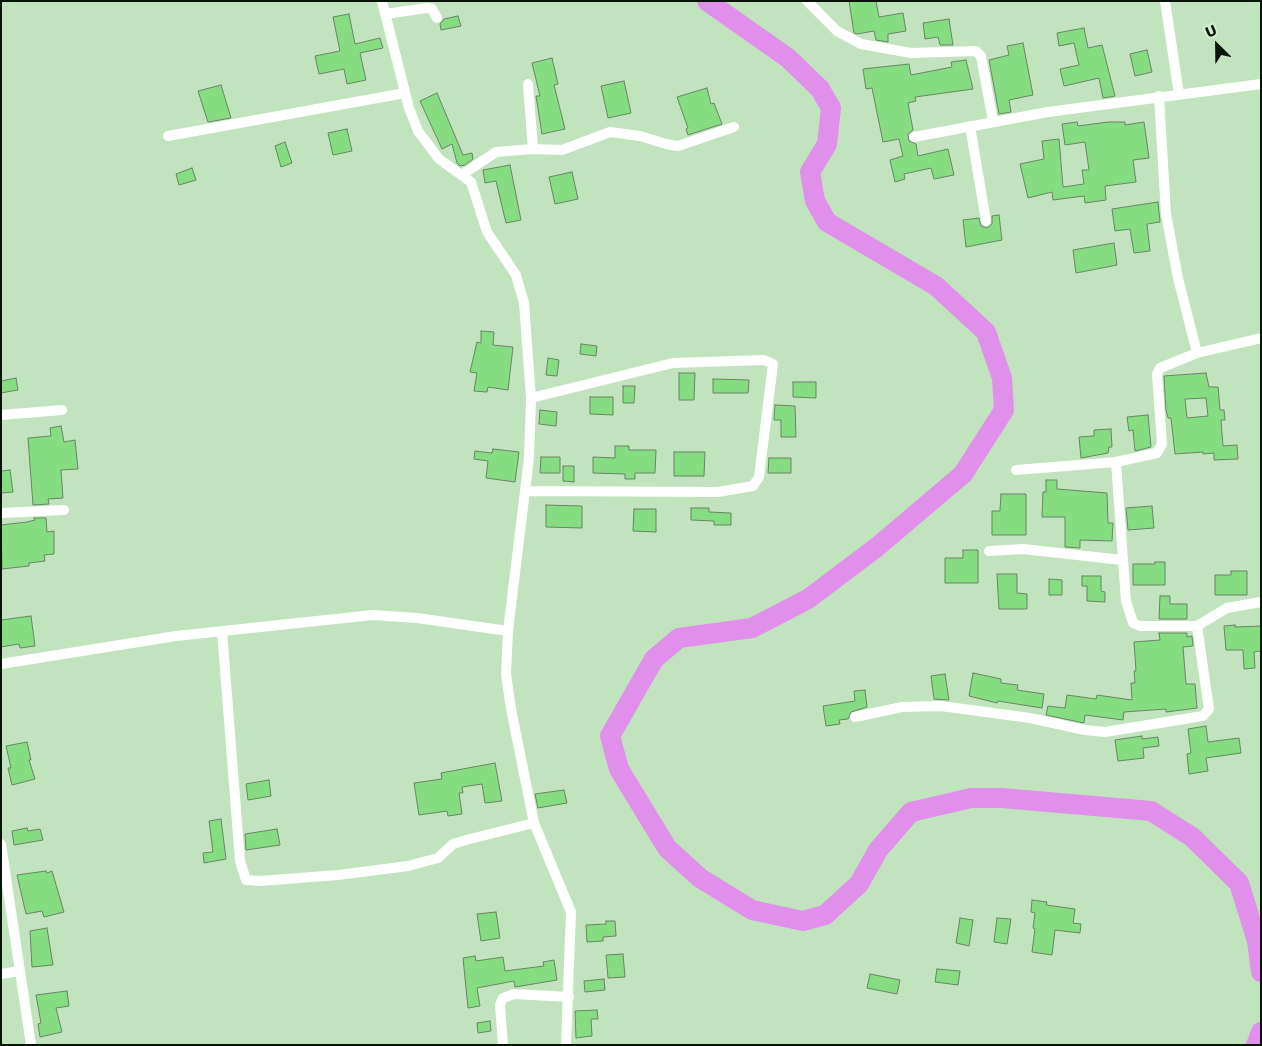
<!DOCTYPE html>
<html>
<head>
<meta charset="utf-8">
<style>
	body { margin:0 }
	#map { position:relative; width:1262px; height:1046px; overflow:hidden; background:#c1e3be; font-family:"DejaVu Sans",sans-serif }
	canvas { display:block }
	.frame { position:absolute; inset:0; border:2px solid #091408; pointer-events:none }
	.north { position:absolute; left:1192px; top:20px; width:50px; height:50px; -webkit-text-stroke:4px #cef0cb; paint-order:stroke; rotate:337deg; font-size:14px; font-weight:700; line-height:20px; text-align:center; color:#091408 }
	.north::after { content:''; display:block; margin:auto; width:18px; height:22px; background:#091408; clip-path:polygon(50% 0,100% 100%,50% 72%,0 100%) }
</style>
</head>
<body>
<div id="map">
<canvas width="1262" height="1046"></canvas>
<div class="frame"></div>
<div class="north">U</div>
</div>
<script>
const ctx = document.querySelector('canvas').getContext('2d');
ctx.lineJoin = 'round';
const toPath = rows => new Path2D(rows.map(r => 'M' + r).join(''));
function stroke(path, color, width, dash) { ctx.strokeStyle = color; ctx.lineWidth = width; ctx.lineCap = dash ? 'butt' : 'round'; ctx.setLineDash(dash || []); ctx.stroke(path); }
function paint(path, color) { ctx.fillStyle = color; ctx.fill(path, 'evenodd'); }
stroke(toPath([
	[707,1,788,58,820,89,831,108,827,144,810,172,815,201,827,222,936,286,986,332,1002,378,1004,410,963,474,877,547,808,599,752,628,679,638,654,659,610,736,619,769,667,848,700,878,752,910,803,921,825,915,859,884,878,850,911,812,971,798,1002,798,1151,811,1192,837,1239,883,1257,941,1261,972],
	[1256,1045,1261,1032]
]), '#e090eb', 20);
const building = toPath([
	[849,1,876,1,879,17,903,13,906,31,888,34,888,42,876,40,874,31,857,34,854,33,849,1],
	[349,14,355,44,380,38,383,48,360,53,366,80,347,84,344,69,319,74,315,56,340,51,333,17,349,14],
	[458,16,461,26,441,30,440,24,444,19,458,16],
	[949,19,953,45,940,45,938,37,925,39,923,23,949,19],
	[1084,28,1088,48,1102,45,1115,96,1103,98,1099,78,1064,86,1060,69,1079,65,1074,43,1059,46,1057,33,1084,28],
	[1023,43,1033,95,1009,100,1011,112,999,114,989,60,1009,55,1007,46,1023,43],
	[1147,50,1152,72,1135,76,1130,54,1147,50],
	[552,58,558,84,554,85,565,129,542,134,536,96,540,96,532,63,552,58],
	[966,60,973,89,915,97,916,101,908,103,913,130,908,134,909,141,916,144,918,156,948,149,954,175,934,179,931,168,904,174,905,179,895,182,890,160,903,156,899,139,883,142,872,88,866,89,863,69,909,64,911,75,952,67,951,62,966,60],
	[624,81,631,113,608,118,601,86,624,81],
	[221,85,231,118,208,122,198,91,221,85],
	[707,88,711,104,714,103,722,124,688,135,686,129,688,128,677,97,707,88],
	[437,93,463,155,472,153,473,159,465,165,460,166,457,163,452,144,442,149,420,101,437,93],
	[1077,122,1078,126,1108,122,1125,122,1125,125,1144,122,1149,158,1133,160,1136,182,1105,186,1106,200,1085,203,1084,196,1053,200,1052,192,1028,198,1020,164,1044,159,1042,141,1059,139,1063,187,1084,184,1082,170,1089,170,1085,142,1065,145,1062,124,1077,122],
	[347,129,352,151,333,155,328,133,347,129],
	[285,142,292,163,281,167,275,146,285,142],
	[510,165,521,220,506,223,496,181,485,183,483,170,510,165],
	[192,168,196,180,179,185,176,174,192,168],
	[572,172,578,199,555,204,549,177,572,172],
	[1158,202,1160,222,1147,224,1150,251,1134,253,1130,229,1115,231,1112,209,1158,202],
	[999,215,1002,240,966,247,963,220,979,218,981,226,987,228,992,224,992,216,999,215],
	[1114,243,1117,265,1076,273,1073,250,1114,243],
	[481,331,494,332,493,345,513,347,508,390,488,387,487,392,474,391,477,373,470,372,477,342,481,343,481,331],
	[581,344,597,346,596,356,580,354,581,344],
	[548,358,559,360,557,376,546,375,548,358],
	[679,373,695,373,694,400,679,400,679,373],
	[1206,373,1209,387,1218,387,1220,410,1224,410,1225,420,1221,420,1223,446,1237,445,1238,459,1214,460,1214,453,1203,454,1203,452,1175,454,1171,418,1168,418,1166,410,1164,376,1206,373],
	[1206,398,1208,416,1187,418,1185,399,1206,398],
	[16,378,18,390,1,393,1,381,16,378],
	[713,379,749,380,748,393,713,393,713,379],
	[793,382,816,382,816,398,793,397,793,382],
	[623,386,635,386,634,403,623,403,623,386],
	[590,397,613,397,613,415,590,414,590,397],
	[775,405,795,406,796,437,781,437,781,420,774,420,775,405],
	[540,410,557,412,556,426,539,424,540,410],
	[1148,415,1151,447,1135,451,1133,430,1129,431,1127,417,1148,415],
	[61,426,64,442,75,440,78,469,61,470,63,498,48,499,49,504,33,505,28,438,51,436,50,428,61,426],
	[1111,429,1112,447,1109,447,1108,453,1081,458,1079,437,1094,436,1094,430,1111,429],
	[615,446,629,446,629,450,656,450,655,473,635,473,635,479,625,479,625,474,593,473,593,457,615,458,615,446],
	[493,449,519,452,515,482,486,478,488,461,474,459,475,451,492,453,493,449],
	[674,452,705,452,704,476,674,476,674,452],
	[541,457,560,457,560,473,540,473,541,457],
	[769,458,791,458,791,473,768,473,769,458],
	[563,466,574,466,574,482,563,481,563,466],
	[10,470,13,492,1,493,1,471,10,470],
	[1046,480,1057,480,1057,489,1107,493,1108,523,1113,523,1112,541,1080,540,1080,548,1065,547,1065,517,1042,517,1043,492,1046,492,1046,480],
	[1001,494,1026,494,1026,535,992,535,992,511,1000,511,1001,494],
	[546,505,582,506,582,528,546,527,546,505],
	[1152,506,1154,528,1128,530,1126,508,1152,506],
	[691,508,709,508,709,512,731,513,731,525,714,525,714,521,691,520,691,508],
	[634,509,656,509,656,532,633,531,634,509],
	[34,518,46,518,47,532,54,531,54,554,44,555,45,561,29,563,29,566,2,569,1,525,27,522,35,520,34,518],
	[963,550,978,550,978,583,945,583,945,558,963,558,963,550],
	[1155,562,1165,562,1165,585,1133,585,1133,564,1155,564,1155,562],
	[1231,571,1247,571,1247,595,1215,595,1215,575,1231,575,1231,571],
	[997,574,1017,574,1017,593,1027,594,1027,609,999,609,997,574],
	[1082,576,1101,576,1101,591,1105,592,1105,602,1087,601,1087,586,1082,586,1082,576],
	[1049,579,1062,580,1062,595,1049,595,1049,579],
	[1160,596,1170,596,1170,604,1187,604,1187,619,1159,619,1160,596],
	[31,616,35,646,20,648,19,644,1,647,1,620,31,616],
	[1235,625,1235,627,1261,626,1261,651,1254,652,1255,668,1244,669,1243,650,1226,650,1224,626,1235,625],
	[1159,633,1187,633,1187,637,1192,636,1193,646,1183,647,1186,684,1195,684,1197,708,1166,712,1166,709,1124,712,1123,720,1085,715,1084,723,1046,715,1048,706,1065,708,1067,695,1096,699,1097,695,1132,700,1131,683,1135,683,1134,671,1136,671,1134,642,1160,640,1159,633],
	[973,673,1001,679,1001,683,1018,685,1017,690,1044,694,1042,708,998,701,997,703,969,696,973,673],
	[945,674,949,700,934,699,931,676,945,674],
	[865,690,867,707,851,712,848,719,839,720,840,724,826,726,823,706,855,701,854,691,865,690],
	[1206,726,1208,742,1239,738,1241,753,1206,758,1208,771,1189,774,1187,754,1191,753,1188,729,1206,726],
	[1142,736,1142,739,1158,737,1159,746,1143,748,1144,758,1118,761,1115,740,1142,736],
	[27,742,31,760,29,760,35,779,12,785,8,768,11,768,6,746,27,742],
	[495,763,502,801,485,803,482,784,462,787,463,793,459,793,462,814,448,816,447,811,419,815,414,783,442,779,441,773,495,763],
	[269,780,271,796,248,800,246,784,269,780],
	[564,790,567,803,538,808,535,794,564,790],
	[221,819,226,859,204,863,203,853,213,852,209,821,221,819],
	[27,828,28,831,40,829,43,840,14,845,12,831,27,828],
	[277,829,280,845,246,850,245,834,277,829],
	[46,871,47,873,52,871,64,912,44,917,42,911,26,914,17,875,46,871],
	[1032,900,1047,902,1046,905,1075,909,1073,923,1081,924,1080,933,1055,930,1052,955,1032,952,1035,929,1033,928,1035,913,1031,912,1032,900],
	[496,912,500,938,481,941,477,914,496,912],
	[960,918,973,920,969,946,956,943,960,918],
	[997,918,1011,919,1007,944,994,942,997,918],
	[606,921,615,921,616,936,603,937,603,941,587,942,586,925,606,924,606,921],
	[47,928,53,965,32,967,30,931,47,928],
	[623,954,625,977,608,978,606,955,623,954],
	[475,956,476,961,503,957,505,971,544,966,543,962,554,960,557,980,515,987,514,981,477,988,480,1006,468,1008,463,958,475,956],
	[937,969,960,971,958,985,935,982,937,969],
	[870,974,900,980,897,994,867,988,870,974],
	[604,979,605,990,585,992,584,981,604,979],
	[67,991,69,1006,56,1008,62,1032,40,1037,38,1024,41,1023,36,995,67,991],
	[597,1010,598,1019,591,1019,592,1036,576,1038,575,1011,597,1010],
	[490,1021,491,1031,478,1033,477,1023,490,1021]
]);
paint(building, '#86dd81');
stroke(building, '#678564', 1);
stroke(toPath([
	[382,1,409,108,418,131,439,159,471,182,487,232,516,275,524,303,531,398,529,458,508,631,506,674,511,709,534,823,571,912,566,1045],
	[807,1,837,31,861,44,911,53,976,51,981,56,993,121],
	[1165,1,1179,94],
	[385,14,427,8,432,9,437,18],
	[528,84,533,149],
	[1159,96,1166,214,1178,278,1197,353],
	[970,126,986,221],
	[168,136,405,93],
	[914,137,1048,112,1261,84],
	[463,174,496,152,533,149,562,150,610,132,640,136,666,144,678,146,734,127],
	[1,415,62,410],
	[1116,462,1126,601,1133,623,1140,626,1197,626,1227,608,1261,602],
	[1016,470,1116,462,1157,453,1162,444,1157,374,1160,368,1197,353,1261,338],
	[527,491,718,492,753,486,759,477,773,364,764,360,673,363,531,398],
	[1,513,64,510],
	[989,551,1023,549,1122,560],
	[222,631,240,861,246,880,260,881,338,875,408,866,438,858,453,844,466,840,534,823],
	[1,664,176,636,373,615,417,618,508,631],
	[855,717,902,707,941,706,1030,718,1085,730,1105,732,1203,716,1209,709,1197,626],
	[1,844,31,1045],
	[1,974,19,971],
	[503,1045,500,1005,503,998,514,994,569,997]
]), '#fff', 10);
</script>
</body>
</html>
